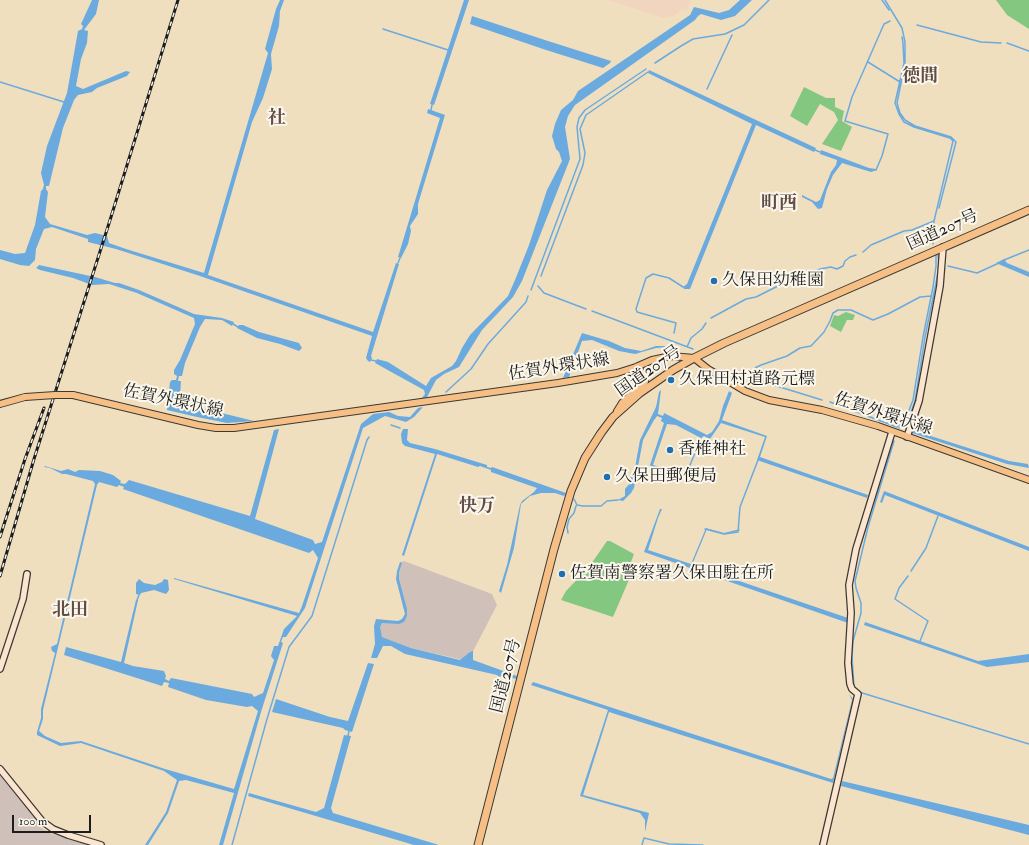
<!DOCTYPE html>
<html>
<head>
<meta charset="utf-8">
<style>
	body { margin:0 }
	#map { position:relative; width:1029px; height:845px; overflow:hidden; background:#f0dfbf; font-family:"IM FELL Double Pica",serif }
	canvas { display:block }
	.scale { position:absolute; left:12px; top:815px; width:79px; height:18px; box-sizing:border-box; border:2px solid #1c1c1c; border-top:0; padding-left:5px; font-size:12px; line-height:14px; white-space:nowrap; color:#1c1c1c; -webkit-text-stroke:3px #fbf7ec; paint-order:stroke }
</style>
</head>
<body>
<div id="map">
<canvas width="1029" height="845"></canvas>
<div class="scale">100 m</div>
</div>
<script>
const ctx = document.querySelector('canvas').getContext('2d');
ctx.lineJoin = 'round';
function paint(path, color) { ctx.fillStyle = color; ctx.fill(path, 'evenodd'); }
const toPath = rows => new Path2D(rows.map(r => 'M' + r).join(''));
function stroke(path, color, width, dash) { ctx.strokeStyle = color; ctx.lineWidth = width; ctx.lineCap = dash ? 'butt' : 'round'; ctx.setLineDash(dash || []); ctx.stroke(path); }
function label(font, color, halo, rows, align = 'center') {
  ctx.font = font + ' "IM FELL Double Pica","Noto Serif JP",serif'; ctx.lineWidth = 4; ctx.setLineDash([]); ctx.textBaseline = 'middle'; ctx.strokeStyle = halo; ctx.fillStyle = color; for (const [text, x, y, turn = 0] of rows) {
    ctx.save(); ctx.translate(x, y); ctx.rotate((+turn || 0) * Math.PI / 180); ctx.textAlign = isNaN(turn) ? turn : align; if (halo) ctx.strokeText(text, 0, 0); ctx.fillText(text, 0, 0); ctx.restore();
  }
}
paint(toPath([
	[608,0,691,0,687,11,683,9,674,16,664,18]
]), '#f2d5be');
paint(toPath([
	[404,561,492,594,497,605,468,661,411,648,382,637,377,637,379,621,401,622,407,612,397,576,401,562],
	[0,775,33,814,38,826,52,834,89,845,0,845]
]), '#cfc1ba');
paint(toPath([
	[996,0,1029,0,1029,29,1007,15],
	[804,87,826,98,835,98,835,107,844,111,842,121,852,127,841,151,822,144,838,120,834,112,820,104,807,126,790,116],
	[846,312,855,315,853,320,847,320,841,332,830,326,834,315,838,316],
	[607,541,610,541,634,554,627,573,631,575,613,617,561,600,566,591,589,567]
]), '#84c781');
paint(toPath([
	[92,0,99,0,96,14,84,30,88,31,87,43,81,59,76,86,83,89,126,71,130,72,127,76,97,88,92,92,78,95,74,100,63,128,49,186,46,186,46,189,48,192,45,217,50,224,87,235,95,233,107,236,109,243,126,249,204,273,268,53,265,49,276,9,280,0,284,0,280,11,279,26,271,54,272,69,263,98,252,122,208,275,373,332,396,263,399,264,371,356,372,358,370,362,368,361,366,358,372,336,200,276,116,249,88,242,88,239,52,227,44,229,36,249,35,260,29,266,20,265,0,259,0,250,15,254,25,253,35,225,41,191,43,189,44,185,41,173,47,146,67,93,78,31,82,29,83,26,81,24],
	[464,0,469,0,434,105,430,104],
	[740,0,752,0,735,16,721,20,701,14,698,16,695,20,575,105,568,116,565,127,570,159,522,281,513,297,482,330,459,367,444,374,436,380,426,399,421,399,425,394,424,390,375,363,377,359,388,362,426,386,431,378,452,366,456,361,462,348,470,335,508,296,515,280,529,245,547,190,562,161,559,152,556,149,552,136,555,124,561,110,573,100,578,91,690,15,694,7,719,13,729,10],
	[472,16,548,41,611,61,610,63,603,68,543,49,470,24],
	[649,70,816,148,814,152,756,125,690,289,684,289,683,287,687,284,752,124,648,73],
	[428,109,445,115,418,204,418,214,410,226,411,231,408,244,401,258,398,257,440,118,427,113],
	[821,150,869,168,876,169,877,170,871,172,842,163,833,175,827,189,822,208,818,209,812,202,802,197,802,195,816,202,820,200,831,172,836,165,837,160,820,154],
	[1004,259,1007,263,1029,272,1029,277,996,263],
	[39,265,95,277,115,283,119,283,139,290,194,314,222,318,234,322,232,326,222,320,205,319,200,327,185,363,182,376,179,376,178,381,181,381,180,396,189,405,254,421,227,423,197,417,167,410,170,382,172,380,176,380,177,376,174,374,174,370,180,360,195,324,194,318,137,293,109,284,92,285,73,278,40,270,36,268],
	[239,325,243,325,259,332,299,343,302,348,299,351,280,344,257,338,237,328],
	[582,333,609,341,625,348,641,351,656,346,667,346,667,347,656,348,635,354,619,351,592,340,582,341,569,377,563,378],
	[661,390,658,414,663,416,664,413,707,435,712,432,719,421,723,406,729,391,732,393,722,420,767,436,760,457,868,495,867,498,757,460,765,437,721,423,710,439,704,436,701,438,676,425,667,424,653,465,666,469,667,472,673,475,672,476,652,468,650,465,664,423,661,421,662,418,657,416,655,419,654,420,643,440,634,488,631,493,623,501,618,500,625,496,625,489,630,483,631,476,634,473,640,440,656,407,659,392],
	[423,407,414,417,406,422,385,416,363,428,305,608,286,637,283,637,281,642,283,643,261,712,223,845,219,845,234,793,186,780,179,781,168,813,148,845,145,845,166,812,177,780,164,771,81,743,60,746,37,735,37,732,41,718,41,709,55,653,52,651,51,647,57,644,95,484,93,481,66,474,62,474,50,468,44,467,45,466,61,471,68,469,75,472,79,470,100,471,113,475,121,481,120,483,125,484,129,480,250,516,274,430,279,429,255,519,313,540,315,544,322,542,361,424,373,414,389,412,398,416,410,417,418,408],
	[99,482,117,487,119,485,124,487,123,489,309,553,313,550,318,558,302,606,299,613,174,578,174,579,297,616,284,629,278,646,274,646,271,656,274,660,263,693,254,697,252,694,171,678,169,681,165,679,166,676,164,671,133,666,124,663,138,600,136,600,121,662,66,647,64,655,162,686,164,682,169,683,168,687,206,700,247,707,252,706,258,711,234,789,165,769,81,741,61,743,45,736,39,731,43,719,43,710,97,485],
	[403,429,408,429,407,440,410,443,435,449,487,465,487,467,491,468,492,467,566,493,564,496,555,493,541,493,530,496,521,504,514,548,501,593,499,591,507,565,520,505,522,501,534,492,537,488,491,472,491,470,480,466,478,467,437,454,404,556,402,555,435,454,405,446,402,443,401,434],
	[912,430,1009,461,1028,464,1029,468,1007,464,912,433],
	[884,491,1029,547,1029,551,885,495,882,503,880,502],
	[660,509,662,509,658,518,648,550,691,564,706,528,724,533,740,529,739,531,724,534,707,529,692,565,848,618,848,623,644,552],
	[400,562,402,563,399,572,399,579,407,609,407,616,404,622,399,624,382,623,380,627,382,637,411,648,460,660,470,652,473,651,473,660,517,676,517,679,502,676,499,677,497,675,405,654,391,646,383,646,377,658,371,658,375,644,374,626,376,619,398,621,402,619,405,614,396,579,397,571],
	[139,579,144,583,155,585,162,582,164,579,168,580,169,590,166,594,154,590,141,593,140,595,136,594,136,583],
	[865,622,978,661,1029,654,1029,662,987,667,864,625],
	[368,663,374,664,352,732,345,730,343,728,272,712,276,699,330,717,348,721],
	[533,682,831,779,833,778,852,700,849,694,853,699,833,783,609,712,583,795,649,813,645,832,645,820,640,813,580,796,608,710,531,685],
	[344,735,351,736,331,808,333,813,439,845,414,845,248,796,249,793,316,812,324,808],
	[842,781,1029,825,1029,835,841,786]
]), '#6baade');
stroke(toPath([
	[882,0,889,10],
	[885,0,902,28,905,42,905,63,897,103,900,113,905,120,915,126,951,137,956,142,939,208],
	[917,25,981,42,1001,43],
	[383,29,448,50],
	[902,37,903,43,904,63,895,103,899,114,904,122,914,127,950,138,953,141,934,221,933,244],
	[1007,43,1029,51],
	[868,62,900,82],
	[655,63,681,46,693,39,725,34,744,25,769,0],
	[0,82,64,102],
	[707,89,732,35],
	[431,110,432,105],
	[815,150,820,152],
	[876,170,882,156,888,134,845,121,852,97,884,24,890,21],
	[863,252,871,245,904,231,912,230,934,221],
	[938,255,939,265],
	[1004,260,1029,250],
	[398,263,400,258],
	[948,266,977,273,999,263],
	[541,276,583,165,585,153,580,129,586,115,648,72],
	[538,286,544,293,586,309],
	[531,290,580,159,577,127,579,118,585,110,646,69],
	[592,311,693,349],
	[711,318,746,299,756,297,798,276,810,274,820,269,831,267,837,269,843,266,845,261,850,257,856,255],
	[233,324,238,327],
	[674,333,676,323,637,312,636,309,646,278,653,274,669,278,683,287],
	[687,347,691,338,702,329,706,323],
	[371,360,376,361],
	[741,375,822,400],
	[752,378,754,374,755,368,761,365,787,356,800,348,811,346,824,332,830,321,833,313,838,310,851,310,873,320,888,314,920,297,931,296],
	[446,392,471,369,488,344,526,302,528,296],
	[830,402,897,427,906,418,913,400,923,337,933,287,936,266,936,255],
	[391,425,400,428],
	[899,428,909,418,915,401,925,337,938,273],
	[686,475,701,438],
	[678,478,680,477,685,479],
	[574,499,577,505,583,506,601,506,607,501,618,500],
	[705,529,724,534,738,532,740,507,758,460],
	[568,533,567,527,569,519,574,513,576,506],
	[911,571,926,548,938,516],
	[908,576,899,588,895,599,928,621,920,641],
	[137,600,139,595],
	[856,689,854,687,852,657,853,641,861,613,861,603,856,588,855,581,868,527,894,441],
	[859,692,1029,744],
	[348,736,349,731],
	[232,845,267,719,289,647,312,616,367,440,369,437],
	[642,845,644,838,669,844,703,845]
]), '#6baade', 1.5);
const secondary = toPath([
	[907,437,919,401,940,286,943,247],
	[0,669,23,599,27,574],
	[0,769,42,821,53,829,68,835,101,845],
	[823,845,858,694,852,689,850,684,848,663,851,613,849,585,856,549,892,432]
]);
const primary = toPath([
	[73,395,198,425,216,428,234,428,558,383,617,373,636,367,652,360,671,356,694,358,708,369,745,391,769,400,822,410,878,426,1029,480],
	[0,404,25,397],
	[617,411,622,403,645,382,644,374,636,367]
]);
const highway = toPath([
	[478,845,554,549,571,491,585,458,601,433,613,417,640,393,673,370,694,358,724,343,1029,210]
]);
stroke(secondary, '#3c3934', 8);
stroke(primary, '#3c3934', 8);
stroke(highway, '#3c3934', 9);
stroke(secondary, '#fbe5cf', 5.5);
stroke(primary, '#f5bf86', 6);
stroke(highway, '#f5bf86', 7);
const rail = toPath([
	[0,537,25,459,44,408],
	[0,576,34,459,111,217,178,0]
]);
stroke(rail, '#1c1c1c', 3);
stroke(rail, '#fbf7ec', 1.5, [4.5]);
const primaryBridge = toPath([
	[25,397,55,395,73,395]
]);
stroke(primaryBridge, '#3c3934', 8, []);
stroke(primaryBridge, '#f5bf86', 6);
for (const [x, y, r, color] of [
	[714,281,4,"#1f6fb2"],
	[671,380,4,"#1f6fb2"],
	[670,450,4,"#1f6fb2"],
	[607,477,4,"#1f6fb2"],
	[562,574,4,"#1f6fb2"]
]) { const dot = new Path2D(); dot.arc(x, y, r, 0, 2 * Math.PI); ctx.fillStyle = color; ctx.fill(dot); stroke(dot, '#fbf7ec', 1.5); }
label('17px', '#1c1c1c', '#fbf7ec', [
	["国道207号",943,231,-24],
	["佐賀外環状線",559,368,-9],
	["国道207号",649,372,-35],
	["佐賀外環状線",173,402,12],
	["佐賀外環状線",883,415,18],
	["国道207号",507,676,-76]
]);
label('17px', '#1c1c1c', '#fbf7ec', [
	["久保田幼稚園",722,281],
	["久保田村道路元標",679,380],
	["香椎神社",678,450],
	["久保田郵便局",615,477],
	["佐賀南警察署久保田駐在所",570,574]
], 'left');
label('bold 18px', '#614c46', '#fbf7ec', [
	["徳間",920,77],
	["社",277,119],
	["町西",779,204],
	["快万",477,507],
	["北田",70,611]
]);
</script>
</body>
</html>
